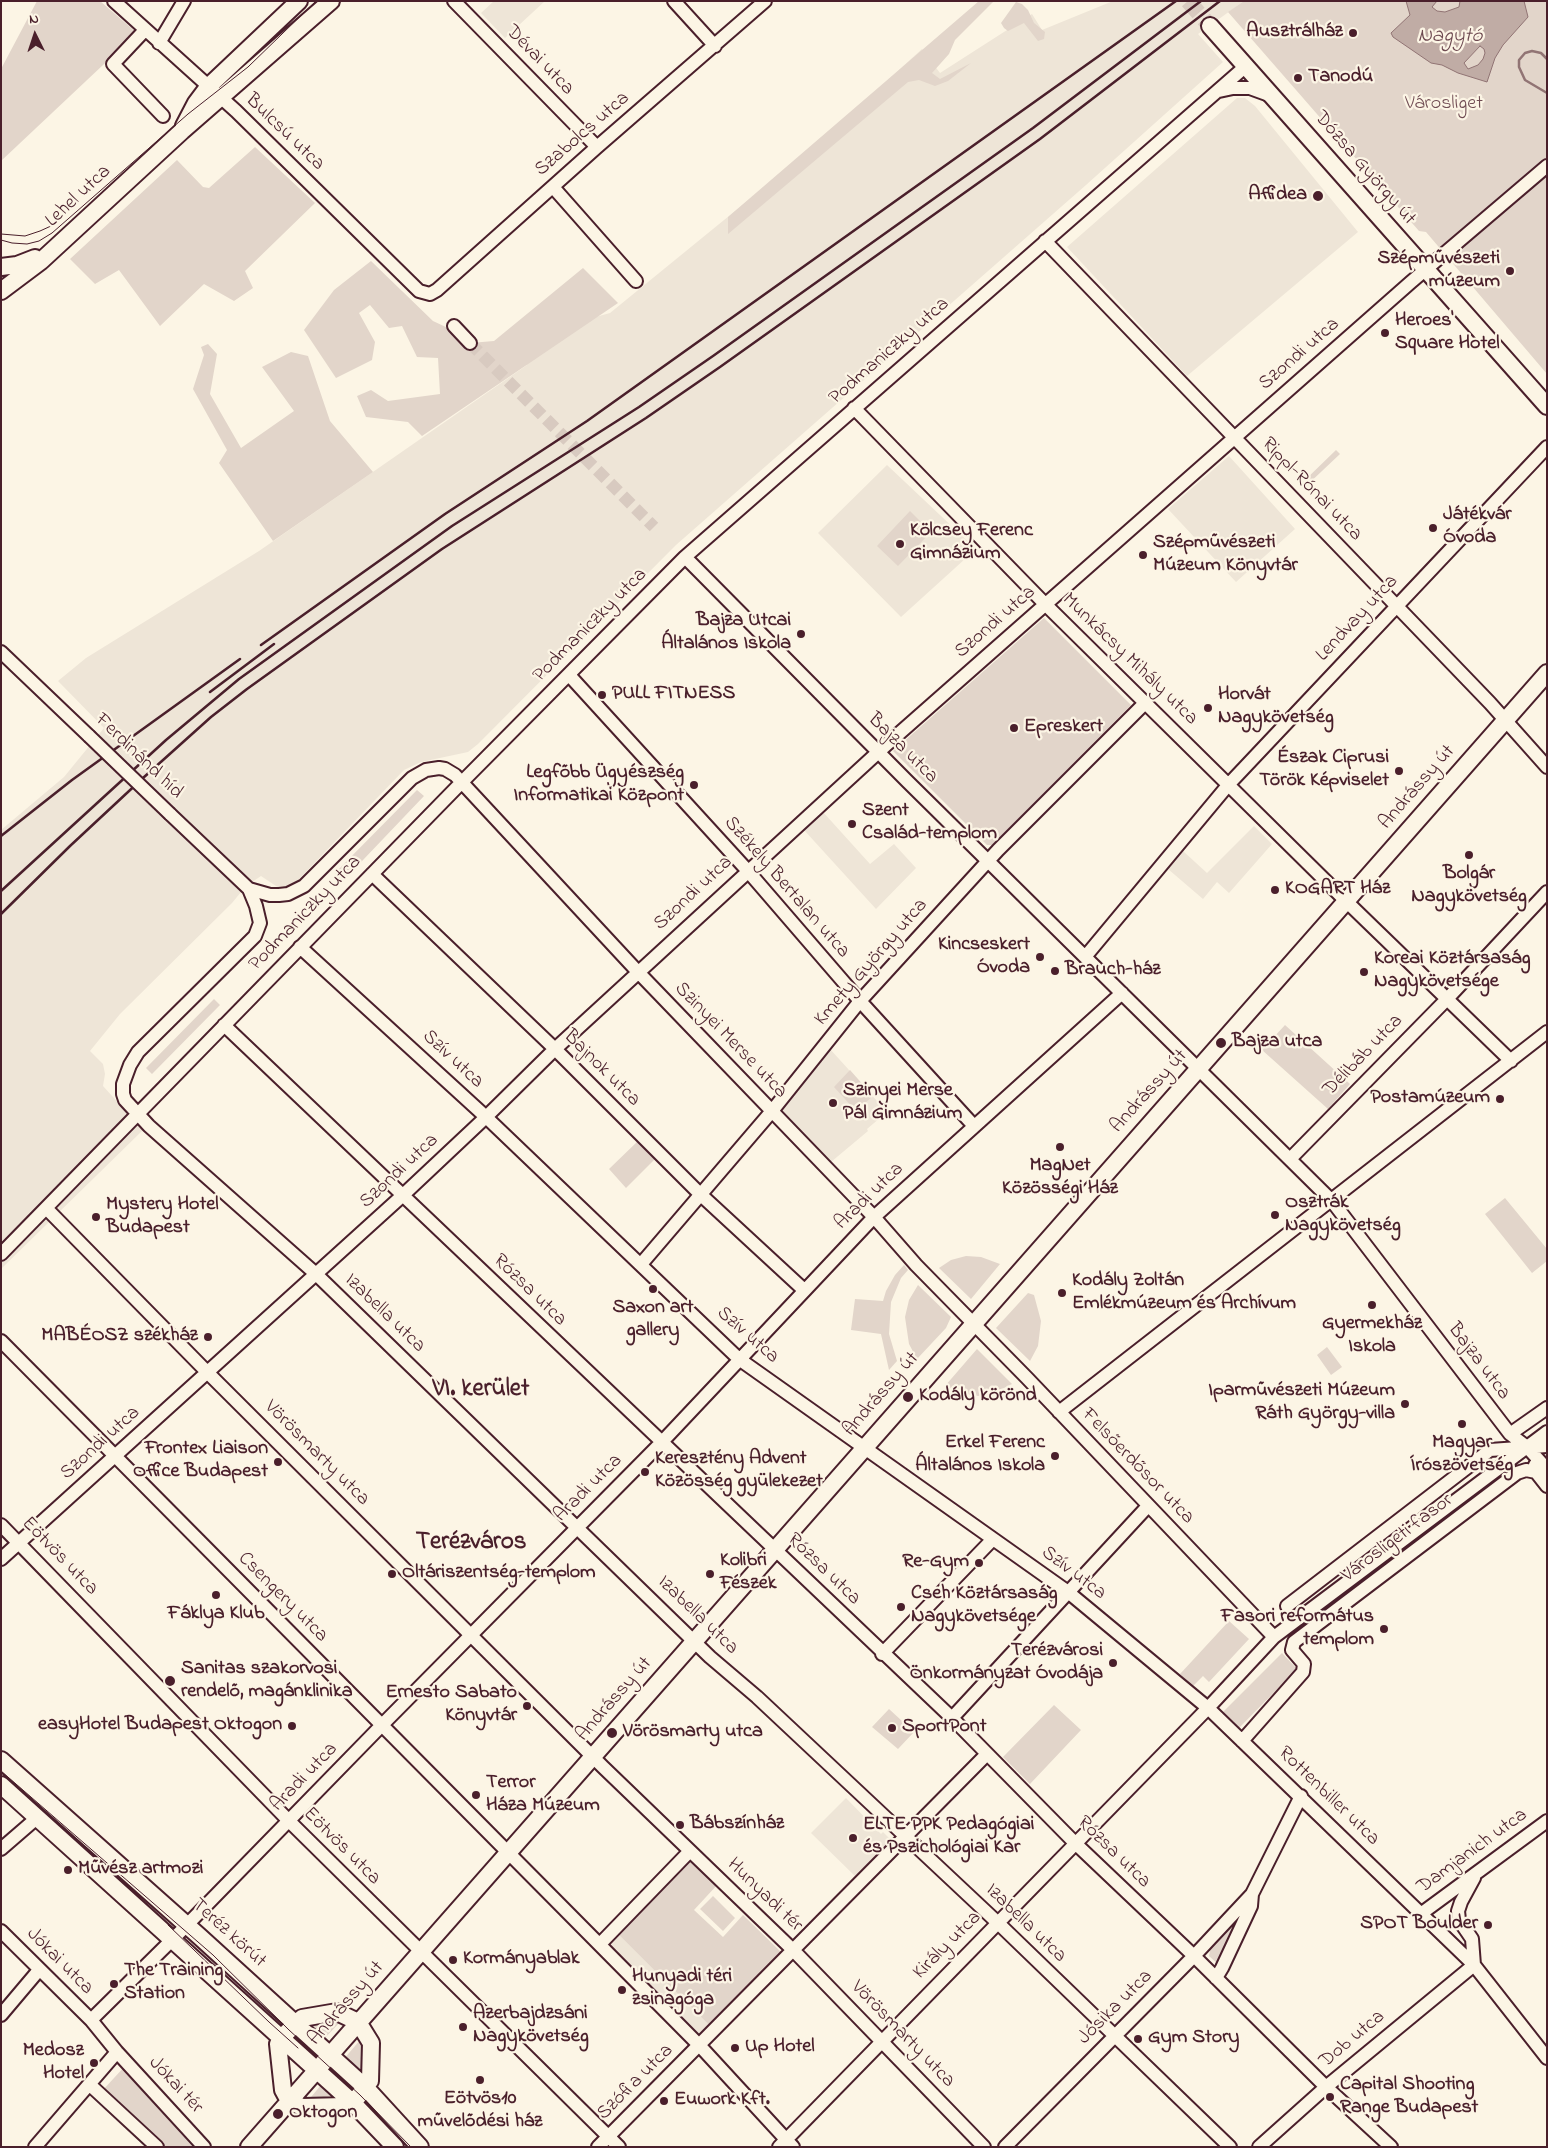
<!DOCTYPE html>
<html>
<head>
<meta charset="utf-8">
<style>
	body { margin:0 }
	#map { position:relative; width:1548px; height:2148px; overflow:hidden; background:#fcf5e5; font-family:"Indie Flower",sans-serif }
	canvas { display:block }
	.frame { position:absolute; inset:0; border:2px solid #4a1f2b; pointer-events:none }
	.north { position:absolute; left:10px; top:10px; width:50px; height:50px; -webkit-text-stroke:4px #fcf5e5; paint-order:stroke; rotate:356deg; font-size:14px; font-weight:700; line-height:20px; text-align:center; color:#4a1f2b }
	.north::after { content:''; display:block; margin:auto; width:18px; height:22px; background:#4a1f2b; clip-path:polygon(50% 0,100% 100%,50% 72%,0 100%) }
</style>
</head>
<body>
<div id="map">
<canvas width="1548" height="2148"></canvas>
<div class="frame"></div>
<div class="north">N</div>
</div>
<script>
const ctx = document.querySelector('canvas').getContext('2d');
ctx.lineJoin = 'round';
function paint(path, color) { ctx.fillStyle = color; ctx.fill(path, 'evenodd'); }
const toPath = rows => new Path2D(rows.map(r => 'M' + r).join(''));
function stroke(path, color, width, dash) { ctx.strokeStyle = color; ctx.lineWidth = width; ctx.lineCap = dash ? 'butt' : 'round'; ctx.setLineDash(dash || []); ctx.stroke(path); }
function label(font, color, halo, rows, align = 'center') {
  ctx.font = font + ' "Indie Flower",sans-serif'; ctx.lineWidth = 4.5; ctx.setLineDash([]); ctx.textBaseline = 'middle'; ctx.strokeStyle = halo; ctx.fillStyle = color; for (const [text, x, y, turn = 0] of rows) {
    ctx.save(); ctx.translate(x, y); ctx.rotate((+turn || 0) * Math.PI / 180); ctx.textAlign = isNaN(turn) ? turn : align; if (halo) ctx.strokeText(text, 0, 0); ctx.fillText(text, 0, 0); ctx.restore();
  }
}
paint(toPath([
	[494,1,545,1,505,38,481,13],
	[1113,1,1244,1,1198,34,1223,62,1086,185,676,545,478,744,468,752,421,762,404,770,298,880,285,888,279,888,261,876,246,886,232,903,120,1014,90,1051,103,1064,105,1074,103,1086,143,1130,1,1269,1,830,64,777,104,728,58,681,86,658,259,551,527,365,508,341,610,313,816,145,922,49,940,73,1032,14,1042,30],
	[1237,98,1245,98,1255,106,1358,232,1187,376,1067,247],
	[1229,456,1295,529,1236,582,1168,509],
	[887,465,976,549,901,617,818,533],
	[823,812,870,864,894,844,916,868,876,909,804,830],
	[1254,826,1272,844,1229,893,1217,882,1203,899,1168,869,1183,851,1207,873],
	[830,1049,887,1112,867,1129,868,1131,831,1162,781,1109],
	[846,1798,881,1834,883,1832,894,1843,858,1879,811,1833],
	[615,1928,619,1935,715,2031,700,2046,600,1944]
]), '#eee5d7');
paint(toPath([
	[37,1,100,1,137,33,1,161,1,69],
	[979,1,994,1,955,40,949,54,932,73,940,79,971,63,948,81,935,86,919,80,908,82,728,234,728,217],
	[1244,1,1547,1,1547,374,1426,232,1419,231,1228,12],
	[1016,2,1022,4,1028,10,1034,23,1045,32,1044,39,1038,41,1024,23,1008,31,1004,28,1001,23],
	[255,147,315,203,245,271,253,288,234,301,204,284,160,326,119,270,95,284,70,259,177,160,203,187,209,188],
	[371,261,433,321,450,329,470,343,494,341,583,268,618,303,422,436,408,422,366,417,357,396,371,390,388,401,440,394,438,358,417,357,402,326,389,328,370,305,359,313,375,342,372,360,336,378,304,330,334,290],
	[208,344,217,354,210,394,241,448,294,411,262,367,291,352,308,356,330,421,373,472,273,541,219,463,227,450,193,389,204,355,201,347],
	[1336,450,1340,454,1304,488,1301,484],
	[910,511,931,532,898,566,877,546],
	[1044,618,1131,705,992,845,987,845,893,751],
	[417,790,424,796,343,881,335,873],
	[214,999,220,1005,152,1074,146,1068],
	[1285,1025,1350,1084,1328,1109,1262,1050],
	[850,1070,873,1096,856,1111,834,1087],
	[639,1140,657,1157,626,1188,609,1169],
	[1505,1198,1547,1249,1547,1261,1532,1273,1485,1214],
	[966,1256,981,1257,1000,1264,971,1299,939,1268,951,1260],
	[904,1265,908,1270,901,1278,891,1302,889,1334,897,1361,889,1370,881,1334,851,1330,855,1299,883,1301,886,1291,895,1275],
	[918,1285,951,1317,946,1328,917,1359,909,1344,905,1317,909,1300],
	[1028,1293,1034,1295,1041,1321,1038,1346,1030,1361,996,1328],
	[1327,1347,1342,1367,1331,1375,1317,1355],
	[977,1349,1012,1384,996,1392,978,1396,961,1393,945,1386],
	[1229,1621,1249,1639,1209,1682,1203,1676,1193,1686,1180,1674],
	[1282,1653,1297,1669,1239,1728,1223,1712],
	[1054,1705,1081,1730,1030,1784,1003,1757],
	[889,1709,914,1732,898,1749,872,1727],
	[692,1858,718,1884,694,1910,723,1937,743,1915,782,1953,709,2025,619,1935],
	[713,1896,735,1918,723,1931,700,1909],
	[1247,1906,1220,1966,1209,1956,1210,1951,1205,1946],
	[310,2020,342,2020,322,2041,302,2024],
	[361,2039,366,2046,364,2078,343,2060],
	[126,2065,207,2147,163,2147,102,2091],
	[321,2085,340,2101,307,2102]
]), '#e2d5ca');
const water = toPath([
	[1406,1,1437,1,1432,7,1437,11,1445,12,1459,7,1460,1,1524,1,1528,17,1503,45,1495,58,1487,82,1458,73,1442,65,1431,63,1393,37,1391,33,1410,15,1406,1],
	[1480,46,1484,49,1485,53,1483,59,1478,65,1468,69,1464,63,1480,46]
]);
paint(water, '#c0aca5');
stroke(water, '#917474', 1);
stroke(toPath([
	[1547,59,1541,53,1532,51,1525,53,1519,60,1519,67,1525,80,1547,93]
]), '#917474', 2.5);
stroke(toPath([
	[470,343,654,527]
]), '#d8cac0', 12, [12, 6]);
stroke(toPath([
	[1188,1,1210,26]
]), '#d8cac0', 16, [16, 8]);
const minor = toPath([
	[114,1,236,111,419,291,430,294,437,290,597,147,765,1],
	[454,1,597,147],
	[674,1,715,46],
	[145,30,113,64,163,116],
	[159,43,184,1],
	[1219,91,1233,88,1250,88,1272,96],
	[553,187,636,281],
	[1045,241,1490,703,1547,767],
	[454,326,470,343],
	[854,408,1045,604,1346,901,1511,1061],
	[685,557,907,781,1332,1201,1510,1434,1527,1447,1547,1469],
	[1,652,89,736],
	[569,675,747,870,860,1001,974,1126],
	[170,814,249,889,270,895,279,895,288,894,304,886,412,778,426,770,439,768,445,769,455,775,638,972,874,1217,916,1265,1027,1378,1274,1637],
	[372,874,555,1049,700,1194,804,1290],
	[249,889,256,906,260,923,255,936,138,1052,130,1065,123,1084,123,1094,125,1100,149,1126,316,1274,710,1657,757,1697,998,1923,1230,2147],
	[300,947,486,1117,739,1359,1068,1592,1208,1708,1474,1965,1547,2058],
	[1085,957,1229,784,1547,447],
	[224,1025,952,1718,1075,1843,1194,1956,1326,2087,1391,2147],
	[1290,1159,1447,999,1547,892],
	[46,1208,208,1373,603,1767,793,1950,984,2147],
	[1,1254,461,783,685,557,1246,66],
	[642,1263,772,1111,860,1001,998,850,1146,702],
	[1,1341,700,2046,793,2147],
	[1059,1412,1547,1032],
	[1510,1434,1547,1408],
	[1535,1465,1536,1472,1547,1486],
	[1,1525,289,1821,619,2147],
	[1,1559,402,1196,486,1117,555,1049,886,745,1411,282,1547,166],
	[1287,1606,1490,1450,1547,1446],
	[882,1654,993,1539],
	[952,1718,1148,1506],
	[1242,1741,1303,1672,1304,1664,1292,1650,1294,1642,1517,1473,1526,1470,1536,1472],
	[1,1849,38,1817],
	[1422,1913,1547,1821],
	[1,1931,91,2020,117,2052,204,2147],
	[600,1944,690,1851],
	[1474,1965,1472,1939,1459,1920,1458,1911,1461,1902,1474,1878],
	[1216,1978,1222,1968,1251,1906,1252,1894],
	[1,2015,39,1970],
	[91,2020,183,1929,381,1726,661,1443,874,1217,1122,993],
	[89,2084,157,2147],
	[35,2147,117,2052],
	[598,2147,987,1754],
	[779,2147,1208,1708,1274,1637,1547,1432],
	[1005,2147,1194,1956,1252,1894,1301,1796],
	[1259,2147,1326,2087,1474,1965]
]);
const major = toPath([
	[1210,26,1547,406],
	[184,126,196,103,208,87,299,1],
	[1,267,17,265,35,258],
	[1,291,41,261,182,131,331,1],
	[1,1760,199,1936,366,2088,420,2147],
	[1,1785,352,2102,395,2147],
	[337,2012,358,2022,371,2043,370,2081,357,2098,346,2106,302,2107,289,2101,283,2090,278,2044,281,2038,302,2018,337,2012],
	[249,2147,1547,673]
]);
stroke(minor, '#4a1f2b', 16);
stroke(major, '#4a1f2b', 20);
stroke(minor, '#fcf5e5', 12);
stroke(major, '#fcf5e5', 16);
stroke(toPath([
	[1,234,25,236,40,231,51,226],
	[1,240,12,243,27,244,39,241,52,233,188,114,248,67,316,1],
	[1,1771,213,1955,289,2030,360,2095,411,2147],
	[168,1925,269,2022,298,2048]
]), '#4a1f2b', 1);
stroke(toPath([
	[261,645,445,514,587,421,1176,1],
	[210,692,274,644],
	[1,836,72,780,240,659],
	[1,891,166,740,239,679,452,526,639,407,713,356,1033,128,1201,1],
	[1,914,70,846,143,778,211,717,247,689,442,549,646,418,720,367,1040,139,1220,1]
]), '#4a1f2b', 2.5);
const minorBridge = toPath([
	[89,736,170,814]
]);
stroke(minorBridge, '#4a1f2b', 16, []);
stroke(minorBridge, '#fcf5e5', 12);
for (const [x, y, r, color] of [
	[1353,33,5,"#4a1f2b"],
	[1298,78,5,"#4a1f2b"],
	[1318,196,6,"#4a1f2b"],
	[1510,271,5,"#4a1f2b"],
	[1385,333,5,"#4a1f2b"],
	[1433,528,5,"#4a1f2b"],
	[900,544,5,"#4a1f2b"],
	[1143,555,5,"#4a1f2b"],
	[801,634,5,"#4a1f2b"],
	[602,695,5,"#4a1f2b"],
	[1208,708,5,"#4a1f2b"],
	[1014,728,5,"#4a1f2b"],
	[1399,771,5,"#4a1f2b"],
	[694,785,5,"#4a1f2b"],
	[852,824,5,"#4a1f2b"],
	[1469,855,5,"#4a1f2b"],
	[1275,890,5,"#4a1f2b"],
	[1040,957,5,"#4a1f2b"],
	[1055,971,5,"#4a1f2b"],
	[1364,972,5,"#4a1f2b"],
	[1221,1043,6,"#4a1f2b"],
	[1500,1099,5,"#4a1f2b"],
	[833,1103,5,"#4a1f2b"],
	[1060,1147,5,"#4a1f2b"],
	[1275,1215,5,"#4a1f2b"],
	[96,1217,5,"#4a1f2b"],
	[653,1289,5,"#4a1f2b"],
	[1062,1293,5,"#4a1f2b"],
	[1372,1305,5,"#4a1f2b"],
	[208,1337,5,"#4a1f2b"],
	[908,1397,6,"#4a1f2b"],
	[1405,1404,5,"#4a1f2b"],
	[1462,1424,5,"#4a1f2b"],
	[1055,1456,5,"#4a1f2b"],
	[278,1462,5,"#4a1f2b"],
	[645,1472,5,"#4a1f2b"],
	[979,1563,5,"#4a1f2b"],
	[392,1574,5,"#4a1f2b"],
	[710,1574,5,"#4a1f2b"],
	[216,1595,5,"#4a1f2b"],
	[901,1607,5,"#4a1f2b"],
	[1384,1629,5,"#4a1f2b"],
	[1113,1663,5,"#4a1f2b"],
	[170,1681,6,"#4a1f2b"],
	[527,1706,5,"#4a1f2b"],
	[292,1726,5,"#4a1f2b"],
	[892,1728,5,"#4a1f2b"],
	[612,1733,6,"#4a1f2b"],
	[476,1795,5,"#4a1f2b"],
	[680,1825,5,"#4a1f2b"],
	[853,1838,5,"#4a1f2b"],
	[68,1870,5,"#4a1f2b"],
	[1488,1925,5,"#4a1f2b"],
	[453,1960,5,"#4a1f2b"],
	[114,1984,5,"#4a1f2b"],
	[622,1990,5,"#4a1f2b"],
	[463,2027,5,"#4a1f2b"],
	[1138,2039,5,"#4a1f2b"],
	[735,2048,5,"#4a1f2b"],
	[94,2063,5,"#4a1f2b"],
	[480,2080,5,"#4a1f2b"],
	[1330,2097,5,"#4a1f2b"],
	[664,2101,5,"#4a1f2b"],
	[278,2114,6,"#4a1f2b"]
]) { const dot = new Path2D(); dot.arc(x, y, r, 0, 2 * Math.PI); ctx.fillStyle = color; ctx.fill(dot); stroke(dot, '#fcf5e5', 2); }
label('bold 20px', '#4a1f2b', '#fcf5e5', [
	["Ausztrálház",1343,33,"right"],
	["Tanodú",1308,78],
	["Affidea",1307,196,"right"],
	["Szépművészeti",1500,260,"right"],
	["múzeum",1500,283,"right"],
	["Heroes'",1395,322],
	["Square Hotel",1395,345],
	["Játékvár",1443,516],
	["Óvoda",1443,539],
	["Kölcsey Ferenc",910,532],
	["Gimnázium",910,555],
	["Szépművészeti",1153,544],
	["Múzeum Könyvtár",1153,567],
	["Bajza Utcai",791,622,"right"],
	["Általános Iskola",791,645,"right"],
	["PULL FITNESS",612,695],
	["Horvát",1218,696],
	["Nagykövetség",1218,719],
	["Epreskert",1024,728],
	["Észak Ciprusi",1389,759,"right"],
	["Török Képviselet",1389,782,"right"],
	["Legfőbb Ügyészség",684,774,"right"],
	["Informatikai Központ",684,797,"right"],
	["Szent",862,812],
	["Család-templom",862,835],
	["Bolgár",1469,875,"center"],
	["Nagykövetség",1469,898,"center"],
	["KOGART Ház",1285,890],
	["Kincseskert",1030,946,"right"],
	["Óvoda",1030,969,"right"],
	["Koreai Köztársaság",1374,960],
	["Nagykövetsége",1374,983],
	["Brauch-ház",1065,971],
	["Bajza utca",1232,1043],
	["Szinyei Merse",843,1092],
	["Pál Gimnázium",843,1115],
	["Postamúzeum",1490,1099,"right"],
	["MagNet",1060,1167,"center"],
	["Közösségi Ház",1060,1190,"center"],
	["Osztrák",1285,1204],
	["Nagykövetség",1285,1227],
	["Mystery Hotel",106,1206],
	["Budapest",106,1229],
	["Kodály Zoltán",1072,1282],
	["Emlékmúzeum és Archívum",1072,1305],
	["Saxon art",653,1309,"center"],
	["gallery",653,1332,"center"],
	["Gyermekház",1372,1325,"center"],
	["Iskola",1372,1348,"center"],
	["MABÉOSZ székház",198,1337,"right"],
	["Iparművészeti Múzeum",1395,1392,"right"],
	["Ráth György-villa",1395,1415,"right"],
	["Kodály körönd",919,1397],
	["Erkel Ferenc",1045,1444,"right"],
	["Általános Iskola",1045,1467,"right"],
	["Magyar",1462,1444,"center"],
	["Írószövetség",1462,1467,"center"],
	["Frontex Liaison",268,1450,"right"],
	["Office Budapest",268,1473,"right"],
	["Keresztény Advent",655,1460],
	["Közösség gyülekezet",655,1483],
	["Kolibri",720,1562],
	["Fészek",720,1585],
	["Re-Gym",969,1563,"right"],
	["Oltáriszentség-templom",402,1574],
	["Cseh Köztársaság",911,1595],
	["Nagykövetsége",911,1618],
	["Fáklya Klub",216,1615,"center"],
	["Fasori református",1374,1618,"right"],
	["templom",1374,1641,"right"],
	["Terézvárosi",1103,1652,"right"],
	["Önkormányzat Óvodája",1103,1675,"right"],
	["Sanitas szakorvosi",181,1670],
	["rendelő, magánklinika",181,1693],
	["Ernesto Sabato",517,1694,"right"],
	["Könyvtár",517,1717,"right"],
	["easyHotel Budapest Oktogon",282,1726,"right"],
	["SportPont",902,1728],
	["Vörösmarty utca",623,1733],
	["Terror",486,1784],
	["Háza Múzeum",486,1807],
	["Bábszínház",690,1825],
	["ELTE PPK Pedagógiai",863,1826],
	["és Pszichológiai Kar",863,1849],
	["Művész artmozi",78,1870],
	["SPOT Boulder",1478,1925,"right"],
	["Kormányablak",463,1960],
	["The Training",124,1972],
	["Station",124,1995],
	["Hunyadi téri",632,1978],
	["zsinagóga",632,2001],
	["Azerbajdzsáni",473,2015],
	["Nagykövetség",473,2038],
	["Gym Story",1148,2039],
	["Up Hotel",745,2048],
	["Medosz",84,2052,"right"],
	["Hotel",84,2075,"right"],
	["Capital Shooting",1340,2086],
	["Range Budapest",1340,2109],
	["Eötvös10",480,2100,"center"],
	["művelődési ház",480,2123,"center"],
	["Euwork Kft.",674,2101],
	["Oktogon",289,2114]
], 'left');
label('20px', '#4a1f2b', '#fcf5e5', [
	["Dévai utca",539,61,46],
	["Bulcsú utca",284,133,44],
	["Szabolcs utca",583,135,-41],
	["Dózsa György út",1364,169,49],
	["Lehel utca",79,197,-43],
	["Podmaniczky utca",890,352,-41],
	["Szondi utca",1300,355,-41],
	["Rippl-Rónai utca",1311,490,46],
	["Lendvay utca",1358,619,-47],
	["Szondi utca",996,623,-41],
	["Podmaniczky utca",591,626,-45],
	["Munkácsy Mihály utca",1129,660,44],
	["Bajza utca",902,749,45],
	["Ferdinánd híd",138,757,44],
	["Andrássy út",1418,788,-49],
	["Székely Bertalan utca",786,888,49],
	["Szondi utca",694,894,-43],
	["Podmaniczky utca",306,914,-46],
	["Kmety György utca",872,963,-49],
	["Szinyei Merse utca",730,1041,46],
	["Délibáb utca",1364,1056,-46],
	["Szív utca",452,1060,43],
	["Bajnok utca",601,1069,45],
	["Andrássy út",1150,1092,-48],
	["Szondi utca",400,1172,-43],
	["Aradi utca",870,1197,-44],
	["Rózsa utca",529,1291,44],
	["Izabella utca",384,1314,44],
	["Szív utca",747,1336,41],
	["Bajza utca",1478,1362,53],
	["Andrássy út",882,1395,-49],
	["Szondi utca",101,1444,-42],
	["Vörösmarty utca",316,1454,45],
	["Felsőerdősor utca",1137,1467,46],
	["Aradi utca",589,1489,-45],
	["Városligeti fasor",1398,1539,-37],
	["Eötvös utca",59,1557,46],
	["Rózsa utca",823,1570,44],
	["Szív utca",1073,1574,37],
	["Csengery utca",282,1598,45],
	["Izabella utca",697,1616,44],
	["Andrássy út",615,1700,-49],
	["Aradi utca",305,1778,-46],
	["Rottenbiller utca",1328,1797,44],
	["Eötvös utca",341,1847,45],
	["Damjanich utca",1473,1852,-36],
	["Rózsa utca",1113,1853,44],
	["Hunyadi tér",764,1896,44],
	["Izabella utca",1025,1924,44],
	["Teréz körút",228,1934,42],
	["Király utca",948,1946,-45],
	["Jókai utca",59,1962,45],
	["Andrássy út",347,2004,-49],
	["Jósika utca",1116,2008,-45],
	["Vörösmarty utca",902,2035,46],
	["Dob utca",1353,2040,-40],
	["Szófia utca",636,2083,-45],
	["Jókai tér",175,2086,47]
]);
label('20px', '#704c53', '#fcf5e5', [
	["Városliget",1444,105]
]);
label('italic 21px', '#6d4950', '#fcf5e5', [
	["Nagytó",1450,38]
]);
label('bold 25px', '#4a1f2b', '#fcf5e5', [
	["VI. kerület",481,1391],
	["Terézváros",471,1544]
]);
</script>
</body>
</html>
